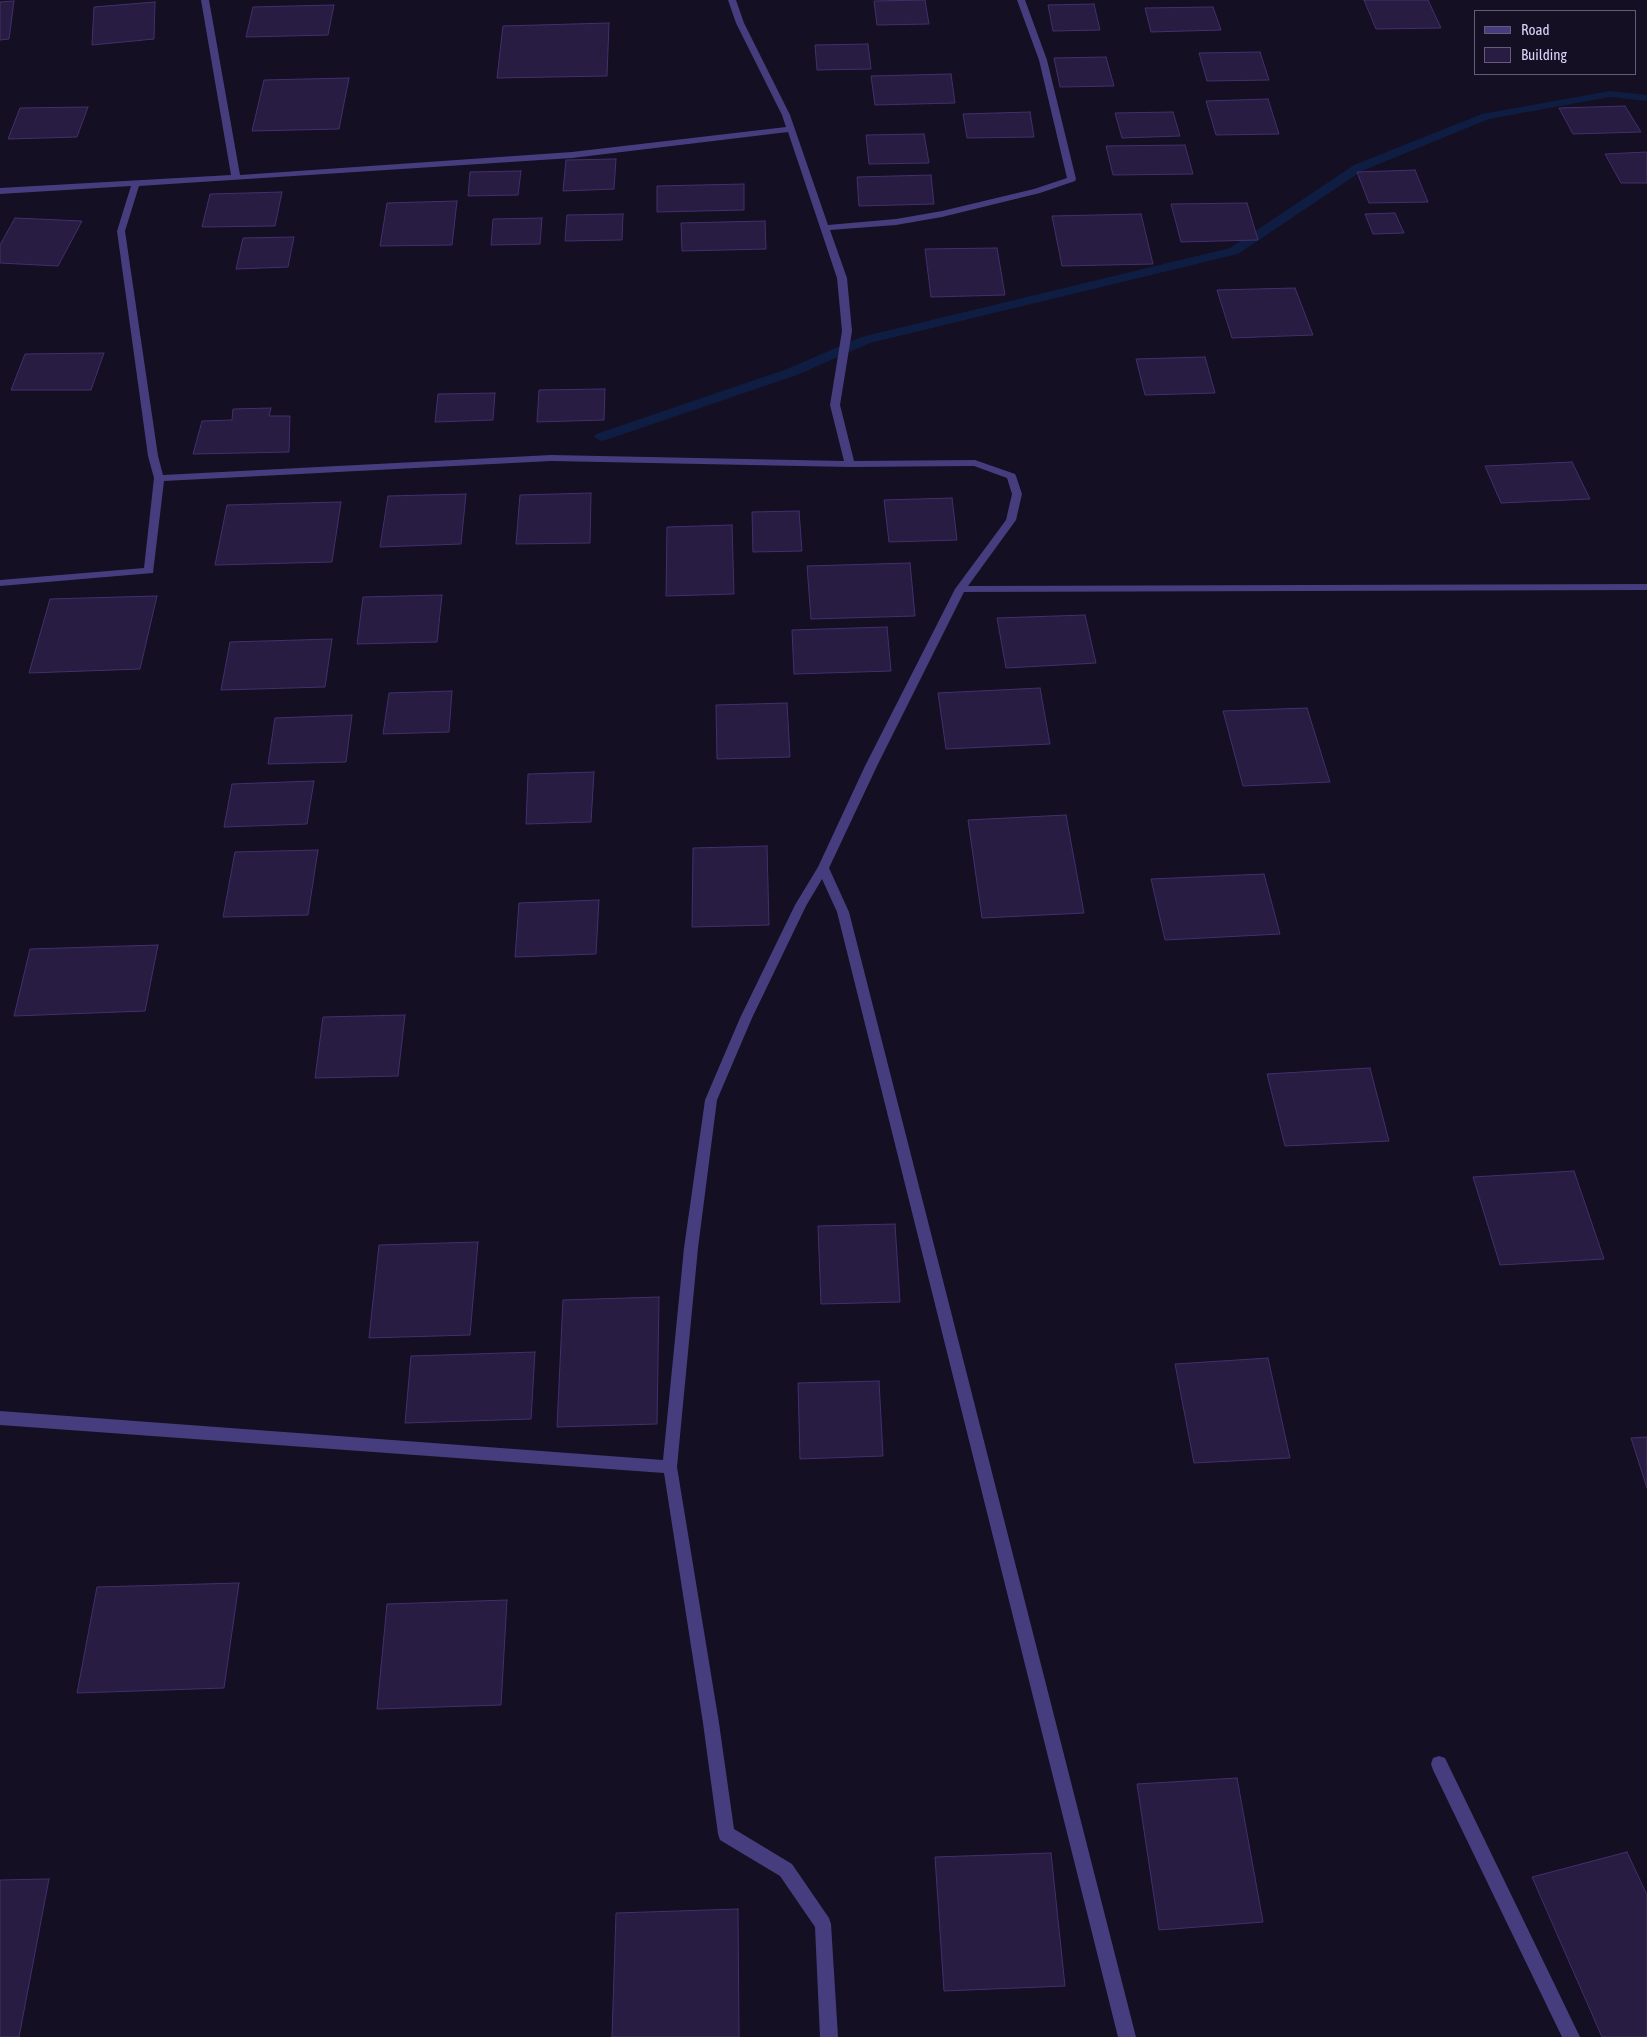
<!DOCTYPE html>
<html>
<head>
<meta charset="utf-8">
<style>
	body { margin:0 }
	#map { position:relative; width:1647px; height:2037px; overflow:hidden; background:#140f22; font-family:"Asap Condensed",sans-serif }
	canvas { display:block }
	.legend { position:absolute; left:1474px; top:10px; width:162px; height:65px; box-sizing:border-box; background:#140f22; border:1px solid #645d79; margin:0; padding:6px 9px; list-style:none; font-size:15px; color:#dcd3fc }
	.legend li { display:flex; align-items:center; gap:10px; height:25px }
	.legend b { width:25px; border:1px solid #645d79 }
</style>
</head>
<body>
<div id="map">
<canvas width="1647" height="2037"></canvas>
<ul class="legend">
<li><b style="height:6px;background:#463d7e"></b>Road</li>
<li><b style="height:14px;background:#281c42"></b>Building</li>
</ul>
</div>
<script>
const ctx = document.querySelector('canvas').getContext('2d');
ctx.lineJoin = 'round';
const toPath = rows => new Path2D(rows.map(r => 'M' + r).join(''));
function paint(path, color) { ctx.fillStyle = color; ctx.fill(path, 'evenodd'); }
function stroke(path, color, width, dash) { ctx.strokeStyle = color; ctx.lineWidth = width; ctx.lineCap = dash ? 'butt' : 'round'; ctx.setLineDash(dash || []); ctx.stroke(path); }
paint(toPath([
	[1610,91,1647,95,1647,101,1610,97,1489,119,1362,171,1238,254,870,343,797,375,606,440,601,441,594,437,596,434,787,369,861,337,1230,248,1354,165,1482,114,1610,91]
]), '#0f1d42');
const building = toPath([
	[925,0,929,24,877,25,874,1,925,0],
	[1364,0,1428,0,1441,28,1376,29,1364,0],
	[14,1,9,39,0,40,0,2,14,1],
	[155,2,154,39,92,45,94,7,155,2],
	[1094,4,1100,30,1053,31,1048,5,1094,4],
	[334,5,328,35,246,37,253,7,334,5],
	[1213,7,1221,30,1151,32,1145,8,1213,7],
	[609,23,607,76,497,78,503,26,609,23],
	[868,44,871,69,817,70,815,45,868,44],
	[1260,52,1269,80,1207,81,1199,53,1260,52],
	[1106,57,1114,86,1060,87,1054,58,1106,57],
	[951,74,955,103,875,105,871,76,951,74],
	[349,78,339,129,252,131,264,80,349,78],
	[1268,99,1279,134,1216,135,1206,101,1268,99],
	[1625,106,1641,132,1573,134,1559,108,1625,106],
	[88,107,77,137,8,139,20,108,88,107],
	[1030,112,1034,137,967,138,963,114,1030,112],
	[1173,112,1180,136,1122,138,1115,113,1173,112],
	[924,134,929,163,869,164,866,135,924,134],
	[1185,145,1193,174,1113,175,1106,146,1185,145],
	[1647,152,1647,183,1621,183,1605,154,1647,152],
	[616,159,614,189,563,191,566,160,616,159],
	[1415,170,1428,202,1369,203,1357,172,1415,170],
	[521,171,518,195,468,196,470,172,521,171],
	[931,175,934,204,859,206,857,177,931,175],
	[744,184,744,210,657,212,657,186,744,184],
	[282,192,275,226,202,227,210,194,282,192],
	[457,201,452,245,380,246,387,203,457,201],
	[1247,203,1258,240,1181,242,1171,204,1247,203],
	[1395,213,1404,233,1373,234,1365,214,1395,213],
	[623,214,622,240,565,241,567,215,623,214],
	[1141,214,1153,264,1062,266,1052,216,1141,214],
	[15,218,82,221,58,266,0,263,0,245,15,218],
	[542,218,540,244,491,245,493,219,542,218],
	[765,221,766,249,682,251,681,223,765,221],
	[294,237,288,267,236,269,243,238,294,237],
	[997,248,1005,295,931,297,925,249,997,248],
	[1295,288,1313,335,1232,338,1217,290,1295,288],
	[104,353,91,390,11,390,25,354,104,353],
	[1205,357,1215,393,1145,395,1136,359,1205,357],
	[605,389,604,420,537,422,539,390,605,389],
	[495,393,493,420,435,422,438,394,495,393],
	[271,408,269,416,290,416,289,452,193,454,202,421,232,420,233,409,271,408],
	[1572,462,1590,499,1501,503,1485,466,1572,462],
	[591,493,590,543,516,544,520,495,591,493],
	[466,494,461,544,380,547,388,496,466,494],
	[952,498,957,540,889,542,884,500,952,498],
	[341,502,332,562,215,565,227,505,341,502],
	[799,511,802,551,753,552,752,512,799,511],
	[732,525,734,594,666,596,667,527,732,525],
	[910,563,915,616,811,619,807,566,910,563],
	[442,595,437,642,357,644,363,597,442,595],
	[157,596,140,669,29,673,50,599,157,596],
	[1085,615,1096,663,1006,668,997,618,1085,615],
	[887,627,891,671,794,674,792,630,887,627],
	[332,639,325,687,221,690,230,642,332,639],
	[1040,688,1050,744,946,749,938,693,1040,688],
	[452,691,449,732,383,734,389,693,452,691],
	[787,703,790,757,717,759,716,705,787,703],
	[1307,708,1330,782,1243,786,1223,711,1307,708],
	[352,715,346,762,268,764,275,718,352,715],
	[594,772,591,822,526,824,528,774,594,772],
	[314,781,307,824,224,827,232,784,314,781],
	[1066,815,1084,913,982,918,968,820,1066,815],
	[767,846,769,925,692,927,693,848,767,846],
	[318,850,308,915,223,917,235,852,318,850],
	[1264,874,1280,934,1165,940,1151,879,1264,874],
	[599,900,596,954,515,957,519,903,599,900],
	[158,945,145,1011,14,1016,30,949,158,945],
	[405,1015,398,1076,315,1078,323,1017,405,1015],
	[1370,1068,1389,1141,1285,1146,1267,1074,1370,1068],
	[1574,1171,1604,1259,1500,1265,1473,1177,1574,1171],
	[895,1224,900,1302,821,1304,818,1226,895,1224],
	[478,1242,470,1335,369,1338,379,1245,478,1242],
	[659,1297,657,1424,557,1427,563,1300,659,1297],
	[535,1352,531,1419,405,1423,411,1356,535,1352],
	[1268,1358,1290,1458,1194,1463,1175,1364,1268,1358],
	[879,1381,883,1456,800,1459,798,1383,879,1381],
	[1647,1437,1647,1488,1631,1438,1647,1437],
	[239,1583,224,1688,77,1693,97,1587,239,1583],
	[507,1600,501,1705,377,1709,387,1604,507,1600],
	[1237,1778,1263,1922,1159,1930,1137,1784,1237,1778],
	[1627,1852,1647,1895,1647,2037,1602,2037,1532,1877,1627,1852],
	[1051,1853,1065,1986,944,1991,935,1857,1051,1853],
	[49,1879,19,2037,0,2037,0,1880,49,1879],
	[738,1909,739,2037,612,2037,616,1913,738,1909]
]);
paint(building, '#281c42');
stroke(building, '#42306d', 1);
paint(toPath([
	[201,0,209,0,240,175,572,152,786,127,782,115,736,23,728,0,736,0,744,23,790,115,828,225,896,219,942,211,1034,189,1067,178,1039,60,1017,0,1025,0,1047,60,1076,179,1075,181,1040,193,942,217,896,225,830,230,847,278,852,331,840,405,854,461,975,460,1015,474,1016,476,1022,494,1016,520,968,586,1647,584,1647,590,964,592,877,766,829,868,849,912,1136,2037,1118,2037,837,912,822,879,806,906,752,1018,717,1100,698,1248,677,1467,719,1723,734,1829,792,1864,829,1918,831,1924,838,2037,820,2037,815,1927,780,1876,720,1840,718,1834,703,1723,664,1473,0,1425,0,1411,663,1460,684,1248,705,1100,740,1018,795,905,818,867,865,766,955,589,1006,520,1012,494,1007,478,974,466,850,467,551,461,164,481,153,573,0,586,0,580,144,568,154,478,148,456,117,231,131,186,0,194,0,188,231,175,201,0],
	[788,132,837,278,842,331,830,405,844,461,551,455,163,475,158,456,125,231,139,186,572,158,788,132],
	[1439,1756,1445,1758,1580,2037,1562,2037,1433,1770,1431,1764,1433,1758,1439,1756]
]), '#463d7e');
</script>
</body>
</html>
